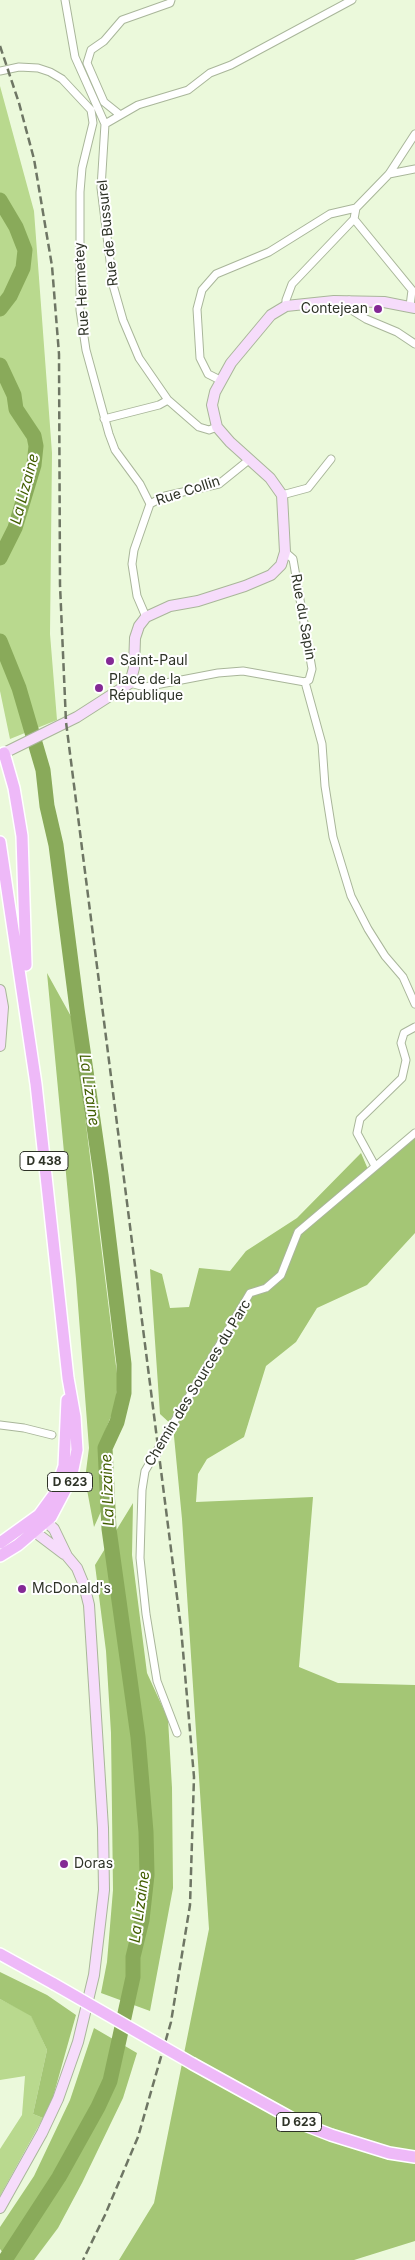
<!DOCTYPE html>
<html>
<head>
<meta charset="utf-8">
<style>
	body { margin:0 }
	canvas { display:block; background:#ebf9db }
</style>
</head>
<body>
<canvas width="415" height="2260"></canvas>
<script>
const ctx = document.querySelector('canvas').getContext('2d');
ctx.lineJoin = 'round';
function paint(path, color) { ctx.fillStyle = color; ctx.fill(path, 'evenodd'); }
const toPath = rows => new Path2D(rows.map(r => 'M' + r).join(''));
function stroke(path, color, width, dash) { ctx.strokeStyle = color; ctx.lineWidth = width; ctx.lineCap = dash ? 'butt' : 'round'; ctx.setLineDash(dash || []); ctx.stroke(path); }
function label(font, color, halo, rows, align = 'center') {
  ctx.font = font + ' Inter,sans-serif'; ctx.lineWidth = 4; ctx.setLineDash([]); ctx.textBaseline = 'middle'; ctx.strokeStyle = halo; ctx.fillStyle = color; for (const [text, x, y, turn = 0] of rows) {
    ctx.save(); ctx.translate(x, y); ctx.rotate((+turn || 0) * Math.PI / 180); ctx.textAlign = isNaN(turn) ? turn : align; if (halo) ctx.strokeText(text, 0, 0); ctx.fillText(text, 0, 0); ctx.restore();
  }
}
paint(toPath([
	[0,86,34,211,52,453,50,634,57,720,10,739,0,691],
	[0,1999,31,2015,47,2050,33,2114,43,2118,0,2196,0,2149,22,2115,25,2076,0,2080]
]), '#b9d98e');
paint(toPath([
	[47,973,73,1020,118,1382,115,1406,102,1439,99,1460,103,1507,94,1527,85,1479,89,1448,76,1279],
	[415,1137,415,1233,367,1285,317,1308,296,1342,266,1366,244,1437,207,1459,198,1474,196,1502,313,1497,299,1667,338,1683,415,1685,415,2241,354,2260,119,2260,154,2203,209,1929,182,1519,173,1426,160,1414,150,1269,162,1274,170,1308,189,1307,199,1268,230,1271,246,1251,297,1218,361,1153,370,1174],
	[133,1503,132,1555,147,1673,168,1719,172,1788,173,1888,150,2011,101,1993,107,1962,113,1890,111,1733,106,1651,95,1565],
	[0,1972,47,1995,76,2015,53,2097,43,2118,33,2114,47,2050,31,2016,0,1999],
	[94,2028,137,2053,123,2098,82,2183,58,2228,34,2260,8,2260,0,2249,0,2227,34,2176,70,2100]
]), '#a4c675');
stroke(toPath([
	[0,200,16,227,25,250,23,268,10,296,0,309],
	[0,365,14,395,16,409,34,436,36,446,34,465,15,528,0,558],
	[0,641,19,688,43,770,47,806,56,845,77,1009,101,1175,124,1364,124,1393,117,1422,105,1448,109,1529,138,1737,146,1832,147,1875,142,1920,133,1957,133,1977,110,2081,98,2107,59,2177,5,2260]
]), '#89aa5a', 15);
const street = toPath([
	[65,0,75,57,105,124,101,188,113,285,123,320,139,358,168,400,199,427,209,430,217,427],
	[0,71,19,67,38,68,50,72,62,79,91,110,93,123,82,168,80,192,80,310,86,350,109,434,115,450,140,484,150,504,134,550,132,564,137,596,146,617],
	[119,114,104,102,87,63,91,50,104,41,122,20,170,3,171,0],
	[105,124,138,105,188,90,210,73,231,65,352,0],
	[389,174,415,169],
	[354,219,412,290,410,306],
	[349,300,353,311,366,319,397,332,415,344],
	[286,306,286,300,292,284,354,219,356,208,389,174,415,134],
	[220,380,208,374,200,358,197,309,202,290,216,274,269,252,330,214,356,208],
	[104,419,159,405,168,400],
	[282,495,308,488,331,459],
	[150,504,165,496,219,484,250,459],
	[285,552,293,559,312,669,309,680,305,682],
	[305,682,322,744,325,786,333,837,351,896,368,929,385,956,403,977,415,1004],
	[130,683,145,687,218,673,243,671,305,682],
	[375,1166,357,1133,360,1119,402,1078,406,1060,401,1043,404,1033,415,1027],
	[0,1425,24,1428,52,1435],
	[177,1733,157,1681,146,1614,140,1558,142,1490,145,1471,250,1293,266,1288,281,1275,298,1232,415,1133]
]);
const secondary = toPath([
	[0,755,77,717,130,683,134,668,135,638,139,626,146,617,170,606,198,601,245,586,271,575,281,565,285,552,282,495,270,478,230,442,217,427,212,405,215,392,231,363,271,315,286,306,334,301,384,302,415,308],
	[0,990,3,1007,0,1046],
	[30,1525,35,1532,64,1554],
	[0,2208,42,2133,58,2099,78,2042,94,1975,104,1890,103,1828,89,1605,84,1585,77,1568,67,1556,54,1529,41,1517]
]);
const primary = toPath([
	[4,753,14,788,22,836,26,965],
	[0,842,36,1084,68,1378,75,1417,77,1450,71,1479,51,1517,18,1545,0,1556],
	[0,1543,39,1515,55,1493,64,1466,67,1400],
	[0,1954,54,1984],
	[193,2064,300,2123,331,2135,389,2153,415,2157]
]);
stroke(street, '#a9b69a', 9);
stroke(secondary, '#a9b69a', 12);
stroke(primary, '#fff', 14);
stroke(street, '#fff', 7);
stroke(secondary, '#f6dcfb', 10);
stroke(primary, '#eeb9f8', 11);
stroke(toPath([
	[0,46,19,103,34,159,52,266,59,354,60,585,66,722,181,1628,194,1777,190,1905,171,2022,138,2137,105,2215,83,2260]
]), '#6e7664', 2.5, [8, 4]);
const primaryBridge = toPath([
	[54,1984,193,2064]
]);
stroke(primaryBridge, '#fff', 14, []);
stroke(primaryBridge, '#eeb9f8', 11);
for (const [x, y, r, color] of [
	[378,309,5,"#842995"],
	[110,661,5,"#842995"],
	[99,688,5,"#842995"],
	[22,1589,5,"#842995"],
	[64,1864,5,"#842995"]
]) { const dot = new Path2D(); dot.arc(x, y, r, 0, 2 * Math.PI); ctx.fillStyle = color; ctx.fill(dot); stroke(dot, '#fff', 2); }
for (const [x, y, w] of [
	[44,1161,48],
	[70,1482,45],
	[299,2122,45]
]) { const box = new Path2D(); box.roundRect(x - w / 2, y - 9.5, w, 19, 4); ctx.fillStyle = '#fff'; ctx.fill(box); stroke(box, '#2e3327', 1); }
label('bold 12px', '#2e3327', null, [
	["D 438",44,1161],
	["D 623",70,1482],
	["D 623",299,2122]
]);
label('14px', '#2e3327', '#fff', [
	["Rue de Bussurel",108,233,-96],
	["Rue Hermetey",82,289,-93],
	["Rue Collin",188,491,-18],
	["Rue du Sapin",303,617,80],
	["Chemin des Sources du Parc",198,1383,-59]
]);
label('14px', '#2e3327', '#fff', [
	["Contejean",368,309,"right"],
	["Saint-Paul",120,661],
	["Place de la",109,680],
	["République",109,696],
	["McDonald's",32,1589],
	["Doras",74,1864]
], 'left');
label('italic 15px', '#425e01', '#fff', [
	["La Lizaine",25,489,-75],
	["La Lizaine",89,1090,82],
	["La Lizaine",108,1490,-92],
	["La Lizaine",140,1907,-82]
]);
</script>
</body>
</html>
